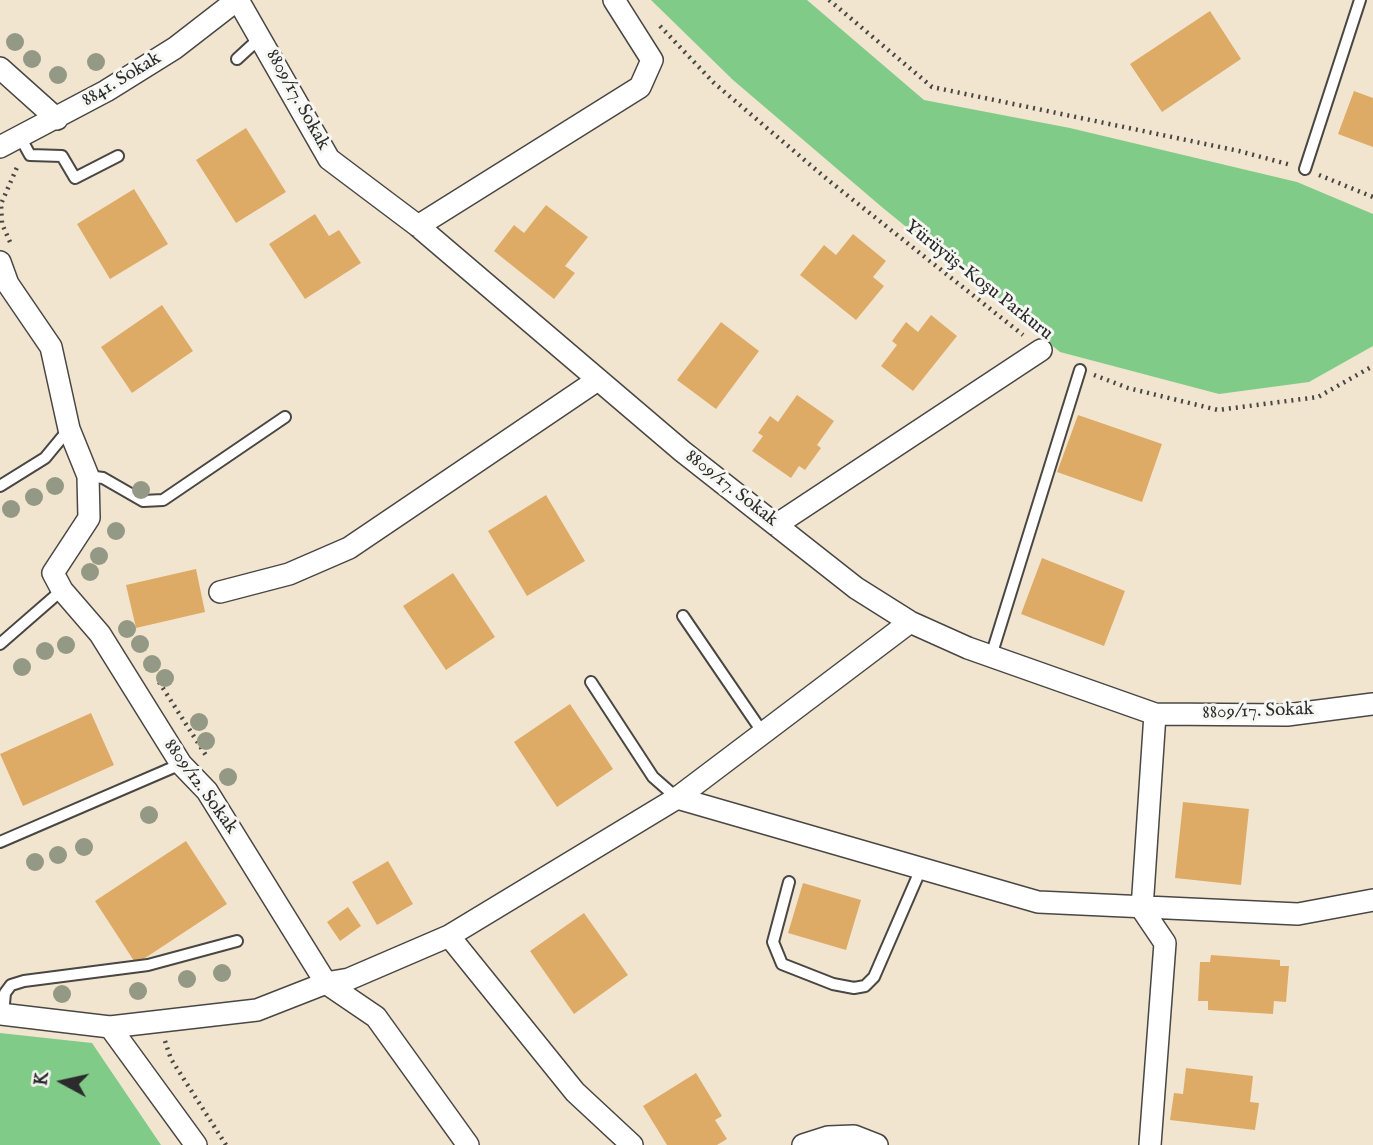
<!DOCTYPE html>
<html>
<head>
<meta charset="utf-8">
<style>
	body { margin:0 }
	#map { position:relative; width:1373px; height:1145px; overflow:hidden; background:#f2e5cf; font-family:"IM FELL English",serif }
	canvas { display:block }
	.north { position:absolute; left:28px; top:1047px; width:70px; height:70px; -webkit-text-stroke:5px #f6f6f2; paint-order:stroke; rotate:278deg; font-size:19px; font-weight:700; line-height:28px; text-align:center; color:#2b2b2b }
	.north::after { content:''; display:block; margin:auto; width:24px; height:32px; background:#2b2b2b; clip-path:polygon(50% 0,100% 100%,50% 72%,0 100%) }
</style>
</head>
<body>
<div id="map">
<canvas width="1373" height="1145"></canvas>
<div class="north">K</div>
</div>
<script>
const ctx = document.querySelector('canvas').getContext('2d');
ctx.lineJoin = 'round';
function paint(path, color) { ctx.fillStyle = color; ctx.fill(path, 'evenodd'); }
const toPath = rows => new Path2D(rows.map(r => 'M' + r).join(''));
function stroke(path, color, width, dash) { ctx.strokeStyle = color; ctx.lineWidth = width; ctx.lineCap = dash ? 'butt' : 'round'; ctx.setLineDash(dash || []); ctx.stroke(path); }
function label(font, color, halo, rows, align = 'center') {
  ctx.font = font + ' "IM FELL English",serif'; ctx.lineWidth = 6; ctx.setLineDash([]); ctx.textBaseline = 'middle'; ctx.strokeStyle = halo; ctx.fillStyle = color; for (const [text, x, y, turn = 0] of rows) {
    ctx.save(); ctx.translate(x, y); ctx.rotate((+turn || 0) * Math.PI / 180); ctx.textAlign = isNaN(turn) ? turn : align; if (halo) ctx.strokeText(text, 0, 0); ctx.fillText(text, 0, 0); ctx.restore();
  }
}
paint(toPath([
	[651,0,807,0,924,100,1070,128,1297,182,1373,214,1373,346,1309,382,1219,394,1060,352,883,208,733,80],
	[0,1033,92,1043,161,1145,0,1145]
]), '#81cb88');
paint(toPath([
	[1210,11,1241,59,1162,112,1130,64],
	[1354,91,1373,98,1373,147,1338,134],
	[246,128,286,192,236,223,196,160],
	[134,189,168,244,110,279,77,224],
	[546,205,588,237,565,266,575,273,554,299,494,251,514,225,524,233],
	[315,214,329,236,339,230,361,263,305,299,269,244],
	[853,234,886,261,873,277,884,286,856,320,800,275,824,245,836,255],
	[162,305,193,351,132,393,101,347],
	[931,315,957,336,913,391,881,366,897,345,892,341,906,322,918,332],
	[721,322,759,351,716,409,677,380],
	[797,395,834,421,817,445,821,448,805,470,799,466,791,478,752,451,763,436,758,433,770,416,778,422],
	[1078,415,1162,444,1142,502,1057,472],
	[546,495,585,561,527,596,488,531],
	[1042,558,1125,591,1104,646,1021,614],
	[196,569,205,612,136,628,126,585],
	[453,573,495,637,446,670,403,606],
	[570,704,613,769,557,807,514,742],
	[91,713,114,765,23,806,0,754],
	[1183,802,1249,809,1241,885,1175,878],
	[186,841,227,904,136,964,95,901],
	[388,861,413,904,377,925,352,882],
	[803,883,861,900,846,950,788,933],
	[348,907,361,926,340,941,327,922],
	[584,913,628,975,574,1014,530,951],
	[1211,955,1280,960,1280,966,1289,966,1286,1002,1274,1001,1273,1014,1208,1010,1208,1001,1198,1001,1200,962,1210,962],
	[1186,1068,1253,1076,1250,1102,1259,1103,1255,1130,1170,1120,1174,1093,1183,1094],
	[696,1073,722,1116,715,1120,727,1139,717,1145,667,1145,643,1106]
]), '#deab67');
const lane = toPath([
	[237,59,262,36],
	[20,137,30,155,62,156,75,178,118,156],
	[1305,169,1360,0],
	[88,476,103,478,143,501,163,500,285,417],
	[0,486,45,458,69,429],
	[683,616,763,733],
	[0,644,62,590],
	[991,656,1080,370],
	[591,682,653,777,677,798],
	[0,842,181,764],
	[789,882,773,942,782,964,833,984,854,988,865,986,874,977,920,871],
	[3,1014,5,993,11,985,24,981,148,965,237,941]
]);
const street = toPath([
	[238,0,329,159,418,226,682,451,856,588,910,622,968,648,1155,714,1287,715,1373,704],
	[0,68,57,119],
	[0,147,106,91,175,48,237,0],
	[418,226,640,87,652,60,614,0],
	[0,262,8,284,51,347,69,429,88,476,89,518,53,573,62,590,100,634,181,764,207,791,326,983,257,1010,110,1027,196,1145],
	[776,525,1041,350],
	[220,592,289,574,349,548,596,381],
	[677,798,1038,902,1298,914,1373,900],
	[449,936,575,1092,632,1145],
	[0,1014,110,1027],
	[468,1145,376,1017,326,983,349,979,449,936,677,798,910,622],
	[803,1145,828,1137,854,1136,877,1145],
	[1150,1145,1165,943,1142,909,1155,714]
]);
stroke(lane, '#494744', 14);
stroke(street, '#494744', 24);
stroke(toPath([
	[829,0,932,87,1239,151,1291,165],
	[660,26,714,83,828,180,1023,335],
	[1319,175,1373,197],
	[10,242,2,224,1,204,18,165],
	[1094,375,1128,388,1218,410,1318,397,1373,366],
	[159,682,207,757],
	[165,1041,171,1059,226,1145]
]), '#494744', 4.5, [2, 5]);
stroke(lane, '#fff', 10);
stroke(street, '#fff', 21);
ctx.fillStyle = '#939984';
for (const [x, y] of [
	[15,42],
	[32,59],
	[96,62],
	[58,75],
	[55,486],
	[141,490],
	[34,497],
	[11,509],
	[116,531],
	[99,556],
	[90,572],
	[127,629],
	[140,644],
	[66,645],
	[45,651],
	[152,664],
	[22,667],
	[165,678],
	[199,722],
	[206,741],
	[228,777],
	[149,815],
	[84,847],
	[58,855],
	[35,862],
	[222,973],
	[187,979],
	[138,991],
	[62,994]
]) { ctx.beginPath(); ctx.arc(x, y, 9, 0, 2 * Math.PI); ctx.fill(); }
label('19px', '#2b2b2b', '#f6f6f2', [
	["8841. Sokak",122,80,-31],
	["8809/17. Sokak",297,100,61],
	["Yürüyüş-Koşu Parkuru",978,281,38],
	["8809/17. Sokak",731,489,38],
	["8809/17. Sokak",1258,712,-2],
	["8809/12. Sokak",200,787,54]
]);
</script>
</body>
</html>
